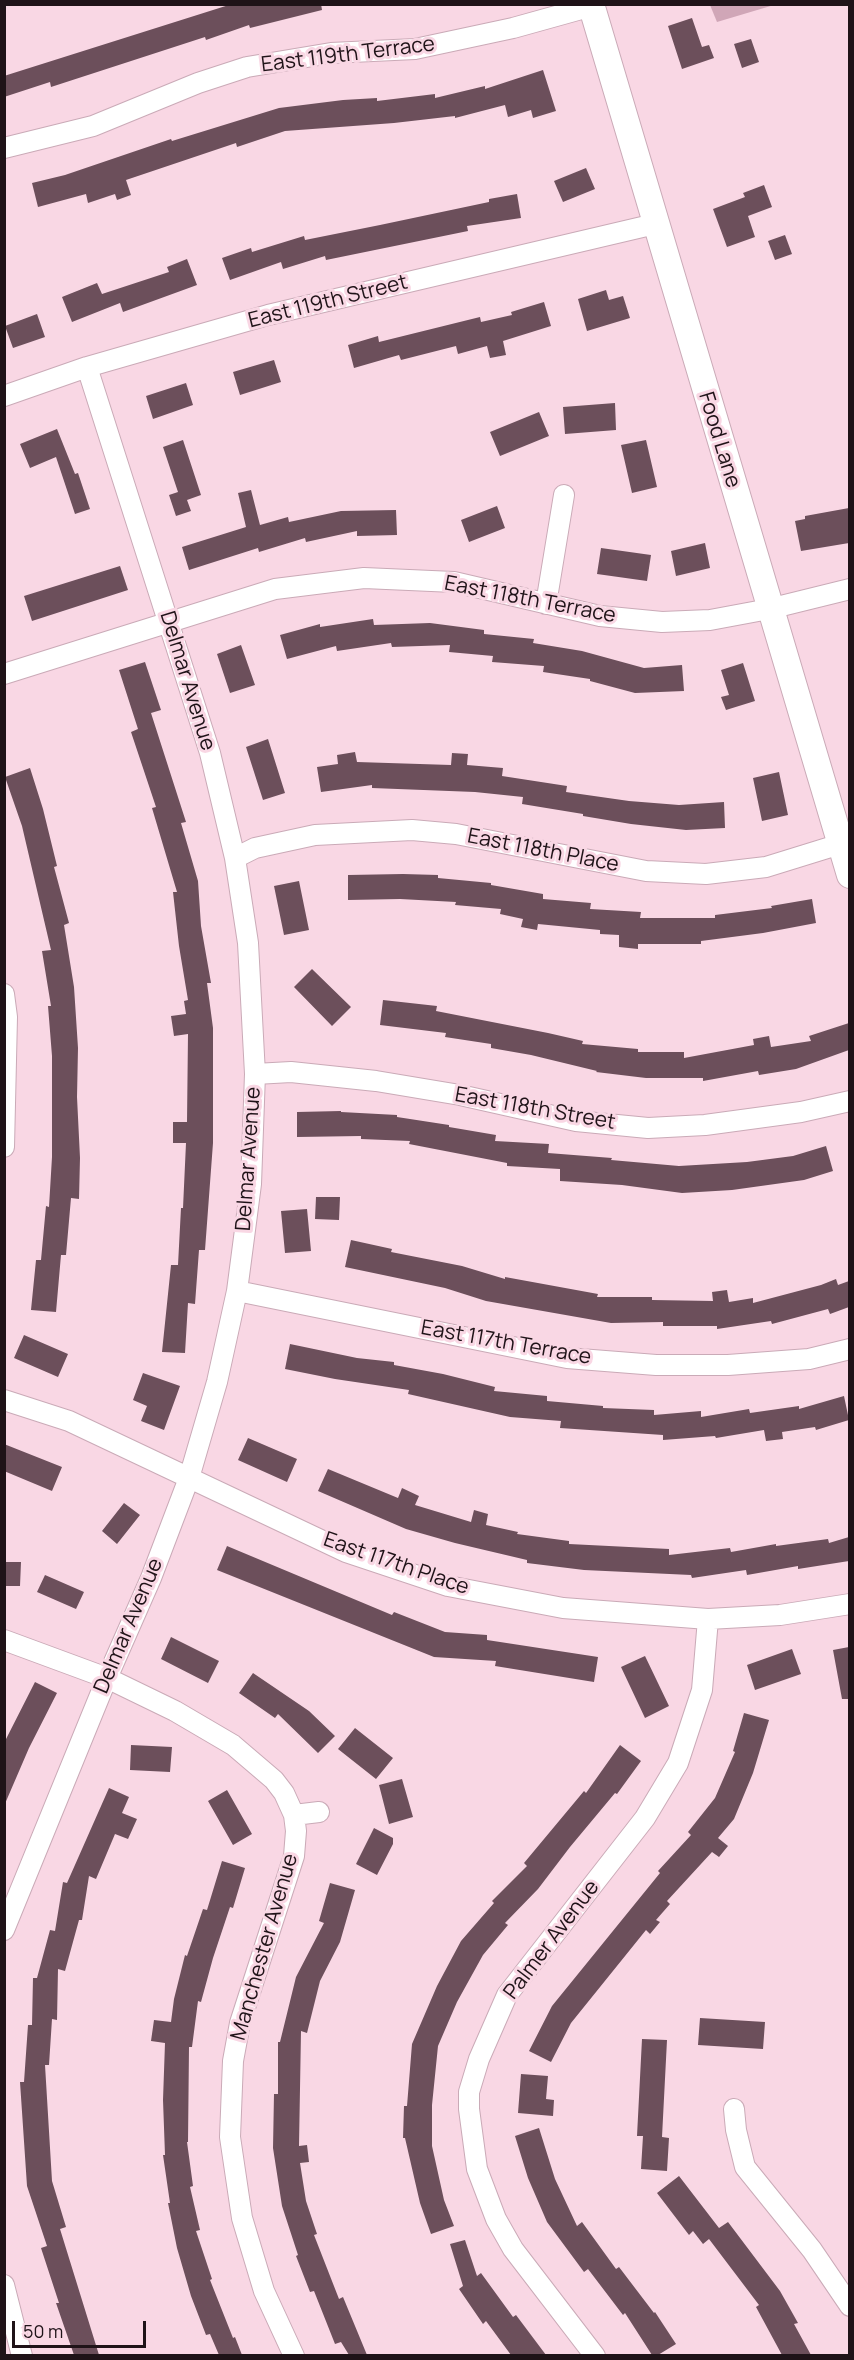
<!DOCTYPE html>
<html>
<head>
<meta charset="utf-8">
<style>
	body { margin:0 }
	#map { position:relative; width:854px; height:2360px; overflow:hidden; background:#f9d7e4; font-family:Manrope,sans-serif }
	canvas { display:block }
	.frame { position:absolute; inset:0; border:6px solid #1f1318; pointer-events:none }
	.scale { position:absolute; left:12px; top:2321px; width:134px; height:27px; box-sizing:border-box; border:3px solid #1f1318; border-top:0; padding-left:8px; font-size:18px; line-height:21px; white-space:nowrap; color:#1f1318; -webkit-text-stroke:4px #f9d7e4; paint-order:stroke }
</style>
</head>
<body>
<div id="map">
<canvas width="854" height="2360"></canvas>
<div class="frame"></div>
<div class="scale">50 m</div>
</div>
<script>
const ctx = document.querySelector('canvas').getContext('2d');
ctx.lineJoin = 'round';
function paint(path, color) { ctx.fillStyle = color; ctx.fill(path, 'evenodd'); }
const toPath = rows => new Path2D(rows.map(r => 'M' + r).join(''));
function stroke(path, color, width, dash) { ctx.strokeStyle = color; ctx.lineWidth = width; ctx.lineCap = dash ? 'butt' : 'round'; ctx.setLineDash(dash || []); ctx.stroke(path); }
function label(font, color, halo, rows, align = 'center') {
  ctx.font = font + ' Manrope,sans-serif'; ctx.lineWidth = 6; ctx.setLineDash([]); ctx.textBaseline = 'middle'; ctx.strokeStyle = halo; ctx.fillStyle = color; for (const [text, x, y, turn = 0] of rows) {
    ctx.save(); ctx.translate(x, y); ctx.rotate((+turn || 0) * Math.PI / 180); ctx.textAlign = isNaN(turn) ? turn : align; if (halo) ctx.strokeText(text, 0, 0); ctx.fillText(text, 0, 0); ctx.restore();
  }
}
paint(toPath([
	[710,5,774,5,717,22]
]), '#d0a6b7');
paint(toPath([
	[232,4,321,4,322,10,250,28,249,25,206,40,205,37,51,87,50,82,4,97,4,76],
	[692,18,702,47,709,45,714,58,682,69,668,26],
	[751,39,759,62,742,68,734,44],
	[543,70,556,111,533,118,531,110,508,117,505,105,455,118,455,116,394,123,285,131,237,147,236,143,126,180,131,195,117,200,115,194,88,203,86,194,38,207,32,183,65,175,171,139,172,141,279,108,343,100,377,98,377,101,435,94,435,98,485,86,485,89],
	[586,168,595,189,563,202,554,181],
	[764,185,772,207,748,216,755,237,727,247,713,209,745,197,743,193],
	[517,194,521,218,467,226,468,231,326,260,325,256,283,269,281,262,230,280,222,258,251,248,252,252,304,236,305,240,380,225,489,202,489,199],
	[785,235,792,254,775,260,768,241],
	[187,259,197,285,123,312,120,303,72,322,62,297,97,283,102,294,169,272,167,267],
	[606,290,609,300,623,296,630,318,587,331,578,299],
	[544,302,551,326,503,341,506,355,490,358,487,346,458,354,456,346,401,360,399,355,354,368,348,345,378,336,379,342,480,317,481,322,512,315,511,312],
	[37,314,45,337,13,348,5,326],
	[274,360,281,382,240,395,233,372],
	[186,383,193,405,153,419,146,396],
	[615,403,616,430,565,434,563,407],
	[539,412,549,436,500,456,490,432],
	[57,429,75,474,78,473,90,509,75,514,56,457,30,468,20,444],
	[183,440,201,495,187,500,191,511,176,516,169,495,178,492,163,447],
	[646,440,657,487,632,493,621,445],
	[251,490,260,525,288,517,289,522,341,511,396,510,397,535,357,536,357,531,306,542,305,538,259,552,258,548,189,570,182,547,246,527,238,493],
	[497,506,505,528,469,542,461,520],
	[849,508,849,543,801,551,795,521,805,519,805,516],
	[705,543,710,568,676,576,671,551],
	[601,548,651,555,647,581,597,574],
	[120,566,128,590,32,621,24,596],
	[373,619,374,625,430,623,484,630,484,634,534,639,533,643,582,651,644,668,682,665,684,691,635,693,590,681,590,679,543,672,544,666,492,662,493,656,449,652,450,645,392,647,391,643,337,651,336,646,287,659,280,635,320,624,320,627],
	[241,645,255,685,230,693,217,654],
	[145,662,161,710,151,713,186,822,181,823,198,881,201,926,211,983,207,983,213,1028,213,1143,205,1250,199,1250,195,1304,188,1303,185,1353,162,1352,171,1265,178,1265,181,1208,183,1208,186,1143,173,1143,173,1122,187,1122,188,1034,174,1036,171,1016,186,1014,184,1001,188,1000,179,946,173,892,177,892,152,808,156,807,131,732,138,729,119,670],
	[743,663,755,701,726,710,721,697,729,695,721,670],
	[268,739,285,793,263,800,246,747],
	[355,752,357,762,451,765,452,753,468,754,467,765,503,768,502,776,567,786,566,792,629,801,679,805,724,802,725,828,686,830,631,824,583,816,583,814,522,804,523,797,475,792,372,788,372,785,321,792,317,767,338,764,337,755],
	[30,768,43,809,57,866,54,867,69,923,64,925,74,987,78,1048,77,1097,80,1158,79,1199,71,1198,66,1255,61,1255,56,1312,31,1310,36,1260,41,1260,46,1206,49,1207,52,1157,52,1056,48,1006,51,1006,42,951,51,950,22,826,5,777],
	[779,772,788,815,762,821,753,778],
	[403,874,438,875,438,878,491,883,491,885,543,894,543,899,591,903,590,909,641,912,640,918,715,918,715,915,772,908,771,906,812,899,816,923,763,933,701,941,701,944,638,944,638,949,619,947,619,935,600,934,600,930,538,924,537,930,521,927,523,919,500,914,501,909,455,905,456,902,400,899,348,900,348,875],
	[299,881,309,930,284,935,274,886],
	[312,969,351,1007,332,1026,294,987],
	[383,1000,437,1006,436,1011,548,1033,583,1041,582,1044,638,1049,638,1052,684,1052,684,1058,754,1045,753,1039,769,1036,771,1047,811,1041,809,1036,849,1023,849,1050,796,1069,759,1075,758,1071,703,1081,703,1078,646,1078,596,1072,597,1071,531,1055,491,1048,491,1044,445,1037,446,1033,380,1025],
	[341,1111,341,1112,397,1115,397,1117,449,1125,449,1127,496,1135,495,1141,549,1144,548,1153,612,1158,611,1160,679,1166,747,1162,793,1156,826,1146,833,1171,804,1180,732,1190,682,1193,622,1185,560,1181,560,1169,507,1166,507,1163,409,1144,410,1141,361,1139,361,1136,297,1137,297,1112],
	[316,1197,340,1197,339,1220,315,1219],
	[307,1209,311,1251,285,1253,281,1211],
	[351,1240,392,1249,391,1252,462,1266,505,1279,505,1277,598,1294,597,1297,652,1297,652,1300,713,1301,712,1292,727,1290,729,1302,753,1298,753,1303,821,1285,836,1279,838,1285,849,1281,849,1307,830,1314,828,1309,772,1324,771,1321,717,1329,717,1326,663,1326,663,1322,611,1323,486,1301,445,1288,345,1267],
	[24,1335,68,1354,58,1377,14,1358],
	[290,1344,357,1358,394,1362,394,1365,443,1374,495,1387,494,1391,547,1396,547,1401,603,1406,603,1408,654,1410,654,1415,701,1411,701,1417,749,1409,750,1413,799,1406,799,1409,844,1396,849,1420,816,1430,815,1427,782,1432,783,1439,766,1441,764,1430,716,1438,715,1436,663,1440,663,1435,560,1428,561,1421,510,1417,408,1394,409,1390,335,1379,285,1369],
	[143,1373,180,1386,164,1430,141,1421,147,1406,133,1400],
	[248,1438,297,1459,287,1482,238,1460],
	[4,1444,62,1467,52,1491,4,1471],
	[328,1469,398,1498,402,1488,419,1496,415,1505,471,1522,474,1510,488,1514,486,1525,518,1532,517,1534,569,1541,569,1544,669,1549,669,1555,730,1548,731,1552,776,1544,776,1546,828,1539,829,1543,849,1537,849,1561,798,1569,798,1566,747,1575,746,1570,692,1578,691,1575,584,1570,527,1563,527,1560,455,1543,406,1529,318,1491],
	[124,1503,140,1515,117,1544,102,1531],
	[227,1546,392,1615,394,1612,445,1632,487,1635,487,1640,598,1657,594,1682,495,1666,496,1661,434,1657,217,1570],
	[4,1562,21,1562,20,1586,4,1586],
	[45,1575,84,1592,76,1609,37,1592],
	[171,1637,219,1661,208,1683,161,1659],
	[849,1647,849,1699,842,1699,833,1650],
	[792,1649,801,1674,755,1690,747,1665],
	[645,1656,669,1706,645,1718,621,1667],
	[253,1673,309,1711,335,1736,318,1753,278,1714,275,1718,239,1693],
	[35,1682,57,1693,29,1748,4,1806,4,1743],
	[744,1713,769,1720,753,1773,734,1819,718,1838,728,1846,719,1857,712,1852,667,1901,670,1904,656,1920,660,1922,650,1934,646,1930,571,2023,551,2062,529,2051,552,2006,660,1873,658,1871,691,1835,688,1832,715,1798,735,1752,733,1751],
	[355,1728,393,1758,376,1779,338,1749],
	[131,1745,172,1747,170,1772,130,1770],
	[620,1745,641,1761,617,1794,615,1793,570,1847,538,1889,505,1923,508,1925,483,1955,457,2002,438,2046,432,2105,432,2146,444,2200,454,2226,431,2234,420,2203,405,2138,403,2138,404,2106,407,2106,412,2044,437,1986,461,1941,494,1903,492,1901,527,1866,524,1863,584,1791,586,1793],
	[402,1779,413,1817,389,1824,379,1785],
	[109,1788,129,1797,122,1813,137,1819,128,1839,115,1834,96,1879,89,1876,82,1920,79,1920,65,1971,58,1969,57,2020,52,2019,49,2065,45,2065,52,2181,66,2227,60,2229,99,2355,74,2355,56,2303,59,2303,41,2248,47,2246,27,2186,20,2082,24,2082,28,2025,32,2025,33,1978,37,1978,50,1930,55,1931,63,1882,67,1883],
	[227,1790,252,1834,233,1845,208,1801],
	[374,1828,393,1838,393,1844,377,1875,356,1864],
	[222,1861,245,1868,233,1908,230,1907,213,1958,201,2002,198,2001,192,2047,189,2047,188,2142,187,2142,193,2186,190,2187,200,2230,196,2231,212,2279,210,2280,233,2338,235,2337,242,2355,219,2355,210,2334,206,2335,191,2296,177,2248,168,2203,170,2203,163,2155,165,2155,163,2100,165,2043,151,2041,154,2020,171,2022,174,1999,185,1955,187,1956,203,1909,207,1910],
	[330,1883,355,1890,340,1942,320,1981,307,2033,301,2031,299,2146,307,2145,309,2162,300,2163,306,2201,317,2234,314,2235,339,2299,343,2297,367,2355,349,2355,341,2342,335,2344,314,2291,310,2292,296,2256,298,2255,282,2206,273,2148,274,2094,278,2094,278,2042,280,2042,296,1977,324,1923,319,1921],
	[700,2018,765,2022,763,2049,698,2045],
	[642,2039,667,2040,662,2137,669,2138,667,2171,641,2169,643,2136,637,2136],
	[521,2074,548,2076,546,2099,554,2100,553,2116,518,2113],
	[539,2128,555,2179,577,2226,582,2222,616,2269,619,2267,654,2313,655,2312,676,2344,658,2355,652,2355,625,2313,623,2315,588,2269,584,2272,547,2222,528,2178,515,2136],
	[679,2176,719,2228,728,2222,780,2291,798,2323,794,2324,811,2355,782,2355,756,2307,759,2305,709,2239,703,2244,693,2231,689,2235,657,2193],
	[465,2240,477,2276,481,2273,513,2317,516,2315,546,2355,511,2355,486,2321,483,2324,459,2289,463,2286,450,2244]
]), '#6c4f5b');
const minor = toPath([
	[4,148,93,126,198,83,247,67,331,53,415,49,513,28,592,6],
	[4,396,87,367,268,315,655,224],
	[546,604,564,495],
	[4,674,275,589,364,578,454,582,600,616,662,622,710,620,769,609,850,589],
	[235,858,255,848,315,835,412,830,456,834,646,871,706,874,766,867,850,841],
	[4,994,7,1017,4,1147],
	[255,1074,291,1072,376,1081,460,1095,576,1121,648,1128,705,1125,801,1112,850,1101],
	[237,1291,567,1358,656,1365,728,1365,809,1359,850,1349],
	[4,1400,69,1421,346,1552,448,1586,563,1608,708,1619,780,1615,850,1604],
	[4,1640,107,1678,175,1711,233,1745,274,1780,284,1793,294,1815,296,1831,294,1856,240,2023,233,2061,230,2137,242,2218,264,2291,294,2356],
	[294,1815,319,1812],
	[4,1930,107,1678,151,1578,189,1478,217,1382,237,1291,251,1184,255,1074,248,943,235,858,210,753,87,367],
	[734,2109,736,2130,745,2167,812,2250,850,2306],
	[4,2285,22,2356],
	[595,2356,513,2249,496,2219,477,2169,469,2109,469,2092,479,2059,507,1995,645,1818,678,1763,702,1690,708,1619]
]);
const tertiary = toPath([
	[591,4,850,875]
]);
stroke(minor, '#caaab7', 22);
stroke(tertiary, '#caaab7', 28);
stroke(minor, '#fff', 20);
stroke(tertiary, '#fff', 26);
label('21px', '#1f1318', '#f9d7e4', [
	["East 119th Terrace",348,55,-7],
	["East 119th Street",328,302,-14],
	["Food Lane",719,440,73],
	["East 118th Terrace",530,600,11],
	["Delmar Avenue",187,681,73],
	["East 118th Place",543,851,11],
	["East 118th Street",535,1109,10],
	["Delmar Avenue",249,1159,-86],
	["East 117th Terrace",506,1343,10],
	["East 117th Place",396,1564,19],
	["Delmar Avenue",129,1626,-67],
	["Palmer Avenue",552,1940,-53],
	["Manchester Avenue",265,1947,-74]
]);
</script>
</body>
</html>
